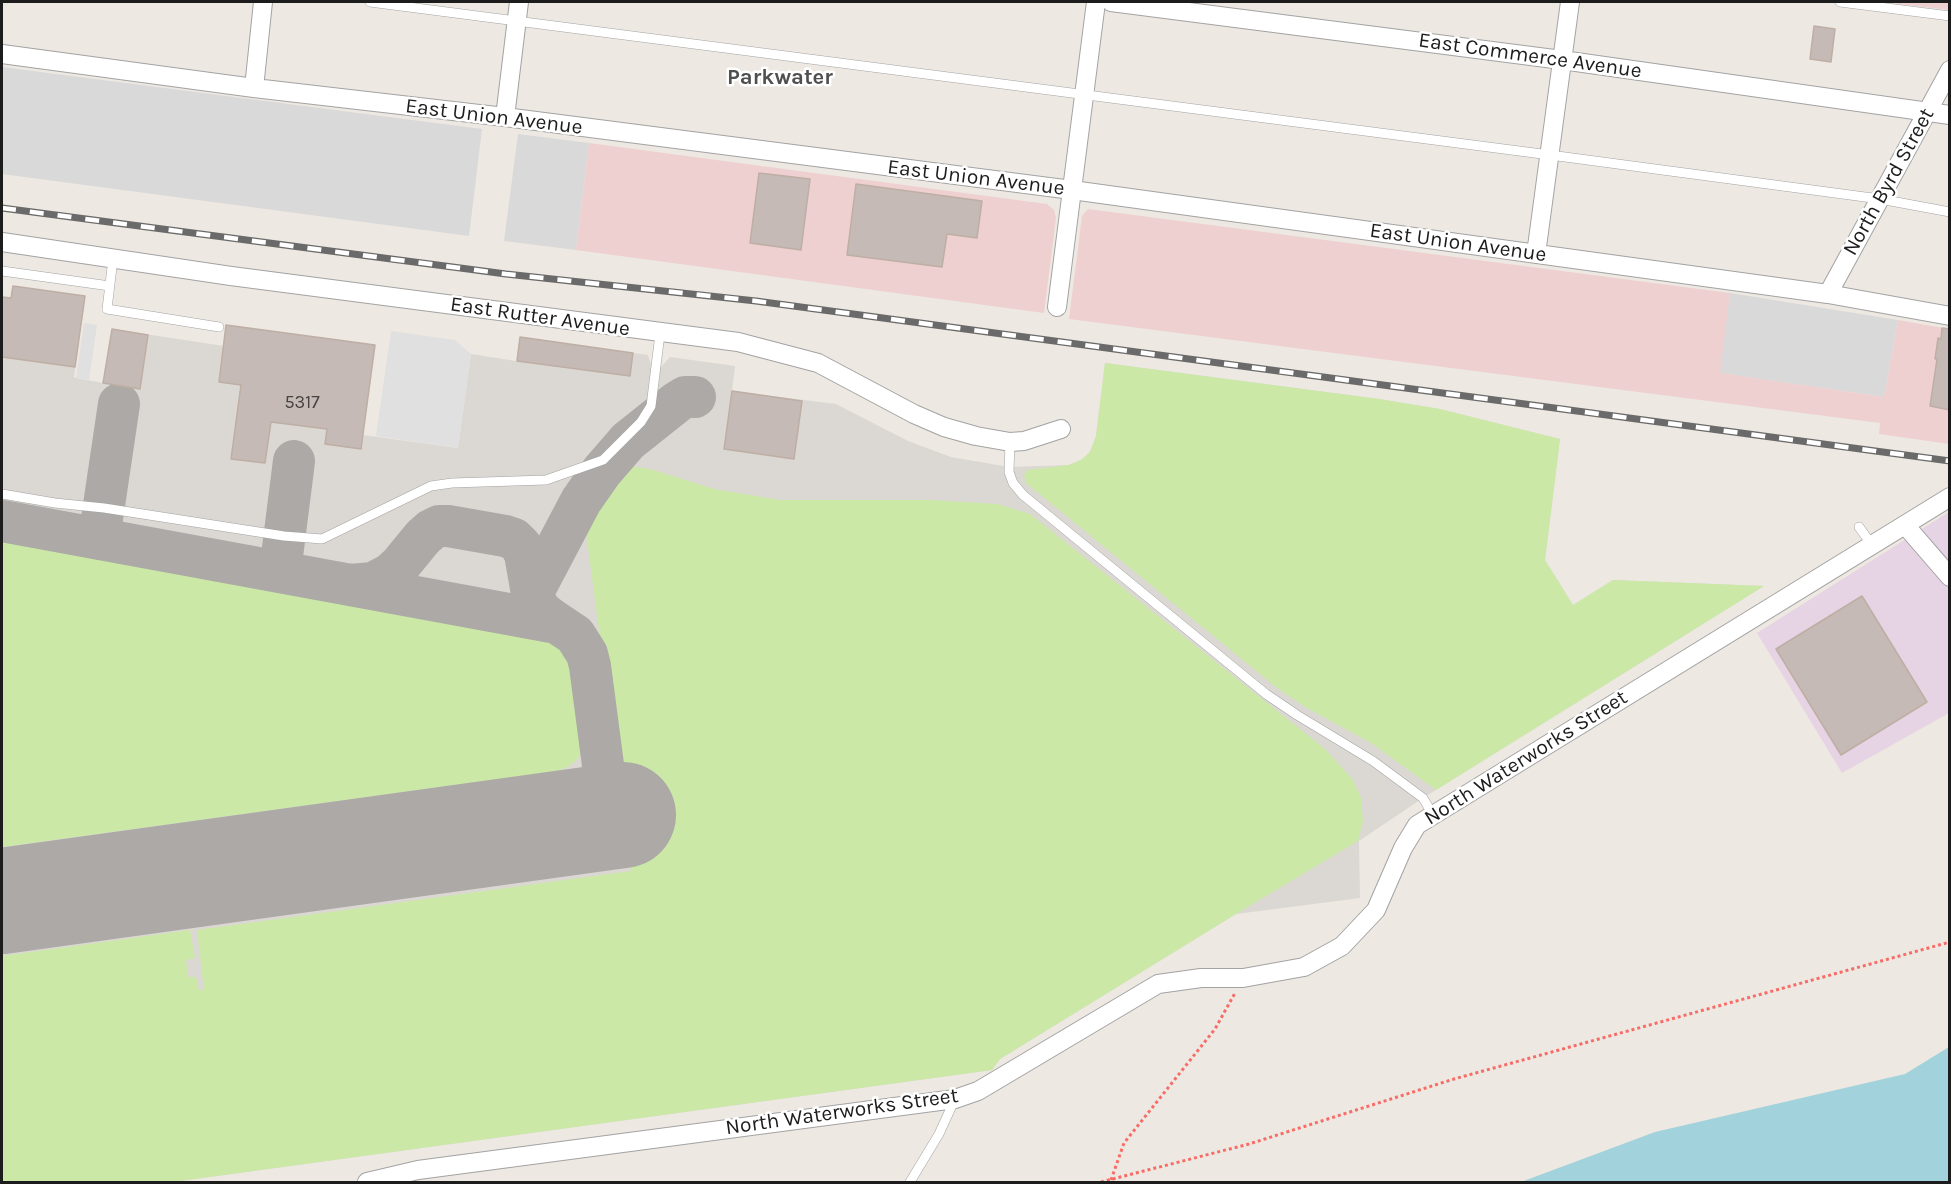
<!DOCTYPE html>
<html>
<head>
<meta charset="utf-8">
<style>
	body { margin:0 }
	#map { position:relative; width:1951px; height:1184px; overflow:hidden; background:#ede8e1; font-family:Karla,sans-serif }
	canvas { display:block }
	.frame { position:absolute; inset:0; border:3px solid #1c1c1c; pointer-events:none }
</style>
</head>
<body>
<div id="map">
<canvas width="1951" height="1184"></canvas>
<div class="frame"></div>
</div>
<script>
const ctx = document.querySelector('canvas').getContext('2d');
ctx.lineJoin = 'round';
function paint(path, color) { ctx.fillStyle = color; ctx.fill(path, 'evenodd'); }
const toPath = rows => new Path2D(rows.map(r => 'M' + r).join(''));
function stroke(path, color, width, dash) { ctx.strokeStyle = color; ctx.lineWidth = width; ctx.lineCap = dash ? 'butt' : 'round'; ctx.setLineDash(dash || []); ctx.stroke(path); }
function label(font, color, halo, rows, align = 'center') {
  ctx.font = font + ' Karla,sans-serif'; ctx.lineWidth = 5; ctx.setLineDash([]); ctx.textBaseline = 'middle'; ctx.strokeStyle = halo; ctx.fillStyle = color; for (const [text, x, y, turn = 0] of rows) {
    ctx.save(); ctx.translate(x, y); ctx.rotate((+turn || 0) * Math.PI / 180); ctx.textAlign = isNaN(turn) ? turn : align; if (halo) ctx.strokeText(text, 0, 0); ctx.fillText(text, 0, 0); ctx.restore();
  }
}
paint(toPath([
	[2,67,482,129,469,236,2,174],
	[518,134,589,143,576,250,504,241],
	[1730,293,1898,320,1884,397,1719,373]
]), '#dad9d9');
paint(toPath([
	[1882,2,1949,2,1949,10],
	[589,143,1047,204,1054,210,1056,218,1044,313,576,250],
	[1088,209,1730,293,1720,373,1884,397,1898,320,1949,329,1949,444,1879,434,1880,423,1069,319,1082,216]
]), '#eed0d1');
paint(toPath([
	[1949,512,1949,713,1842,773,1757,633]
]), '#e6d3e4');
paint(toPath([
	[2,297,85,297,74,377,76,378,103,383,112,329,224,346,363,435,458,448,471,354,516,361,520,337,648,355,651,365,661,367,670,357,735,366,732,391,836,404,908,441,951,457,1009,467,1069,465,1081,460,1090,452,1096,436,1105,363,1379,399,1440,409,1560,439,1545,560,1573,605,1613,580,1764,586,1423,798,1359,841,1360,898,1236,914,1000,1059,992,1070,173,1182,2,1182]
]), '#dbd8d3');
paint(toPath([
	[1105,363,1379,399,1440,409,1560,439,1545,560,1573,605,1613,580,1764,586,1436,790,1371,743,1305,707,1277,688,1026,483,1024,476,1027,470,1069,465,1081,460,1090,452,1096,436],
	[622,465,650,469,714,489,780,500,931,500,997,504,1030,514,1325,749,1353,780,1361,798,1363,821,1358,841,1236,914,1000,1059,992,1070,173,1182,2,1182,2,956,190,930,195,958,186,960,188,977,196,977,199,990,204,990,197,930,631,871,585,525,588,514,600,495],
	[2,534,552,633,570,644,576,654,587,742,577,760,568,767,557,771,2,847]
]), '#cbe8a7');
paint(toPath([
	[84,323,97,325,89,380,76,378],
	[391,331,455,340,471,354,458,448,376,436]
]), '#e0e0e0');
paint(toPath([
	[1949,1047,1949,1182,1521,1182,1655,1132,1905,1074]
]), '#a2d2db');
stroke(toPath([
	[2,521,557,623,575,635,587,654,590,666,603,765,602,778,595,794,577,815,565,823],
	[99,539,119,404],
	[280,572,294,461],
	[351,585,373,583,390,574,400,565,423,537,431,530,439,526,448,526,505,536,514,539,521,546,525,554,532,594,537,605,543,613,557,623],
	[532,594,581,501,602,471,628,441,677,402,685,397,695,397]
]), '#aca9a6', 42);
stroke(toPath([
	[2,901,623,815]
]), '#aca9a6', 106);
const building = toPath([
	[1814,26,1835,29,1831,62,1810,59,1814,26],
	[759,173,810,179,801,250,750,243,759,173],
	[856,184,982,201,977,238,947,234,942,267,847,255,856,184],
	[13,286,85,296,75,367,2,357,2,297,11,298,13,286],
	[226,325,375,345,361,449,325,444,327,429,271,422,265,463,231,459,241,385,219,382,226,325],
	[1942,328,1950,329,1950,410,1930,406,1937,359,1935,359,1938,338,1941,339,1942,328],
	[112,329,148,335,140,389,103,383,112,329],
	[520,337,633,353,630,376,517,361,520,337],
	[732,391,802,401,794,459,724,449,732,391],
	[1862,596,1927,702,1841,755,1776,649,1862,596]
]);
paint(building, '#c5bab5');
stroke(building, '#beaea4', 1.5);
const service = toPath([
	[370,2,1550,155,1880,199,1950,212],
	[1840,2,1950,16],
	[113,259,107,309,219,327],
	[2,271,110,286],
	[1010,442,1009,472,1013,483,1023,495,1266,694,1297,715,1373,761,1423,798,1433,815],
	[2,494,55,503,104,508,284,536,322,539,431,486,452,483,546,480,603,460,641,422,651,406,660,334],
	[1859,527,1872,545],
	[910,1182,939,1134,955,1099]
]);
const minor = toPath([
	[1111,2,1562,60,1950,115],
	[2,54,254,88,505,117,1072,190,1828,294,1950,316],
	[254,88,263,2],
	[505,117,519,2],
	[2,242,231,276,738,342,818,363,914,414,944,427,976,436,1010,442,1024,441,1061,429],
	[1536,254,1570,2],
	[1828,294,1950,70],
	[1057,307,1096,2],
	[1905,525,1950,577],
	[367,1182,418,1170,955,1099,978,1091,1158,984,1201,978,1243,978,1304,967,1342,946,1376,910,1403,848,1417,825,1950,497]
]);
stroke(service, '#a3a3a3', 10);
stroke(minor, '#a3a3a3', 20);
stroke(toPath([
	[1111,1180,1124,1143,1215,1029,1235,993],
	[1101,1182,1249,1144,1454,1079,1950,942]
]), '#f86c68', 3, [3, 3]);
stroke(service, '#fff', 9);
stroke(minor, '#fff', 18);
const rail = toPath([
	[2,208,506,274,756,301,1950,461]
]);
stroke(rail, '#6a6a6a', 7);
stroke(rail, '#fff', 4.5, [14]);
label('18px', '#464442', null, [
	["5317",302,403]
]);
label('21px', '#1c1c1c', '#fff', [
	["East Commerce Avenue",1530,56,8],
	["East Union Avenue",494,117,7],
	["East Union Avenue",976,178,7],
	["North Byrd Street",1889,182,-61],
	["East Union Avenue",1458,243,8],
	["East Rutter Avenue",540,317,8],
	["North Waterworks Street",1526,758,-32],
	["North Waterworks Street",842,1112,-8]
]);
label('bold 22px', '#4f4f4f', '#fff', [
	["Parkwater",780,78]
]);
</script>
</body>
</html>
